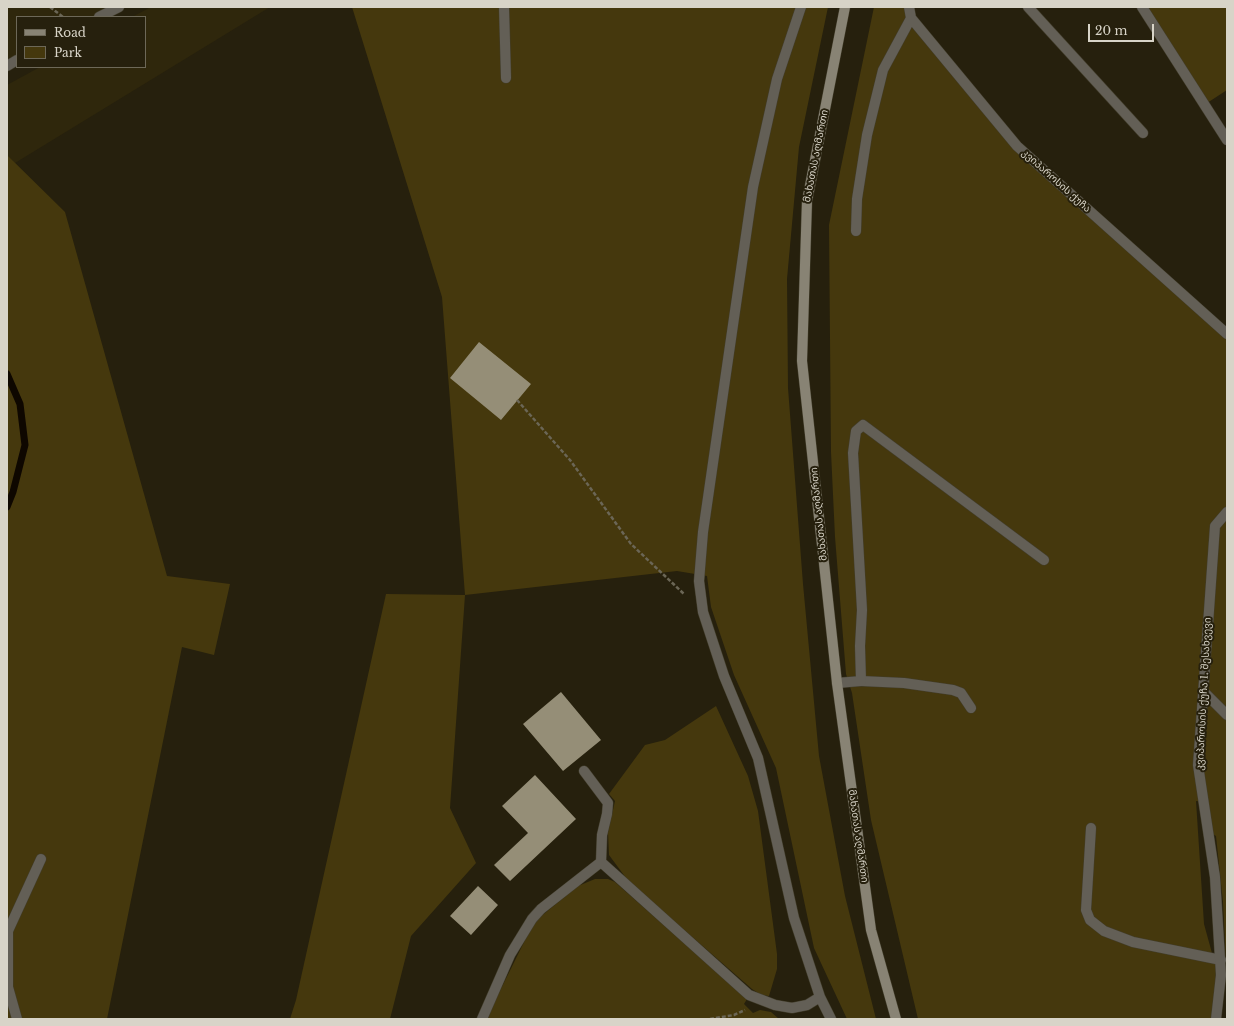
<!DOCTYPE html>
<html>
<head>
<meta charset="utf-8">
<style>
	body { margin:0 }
	#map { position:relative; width:1234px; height:1026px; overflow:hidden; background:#26200d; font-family:"Libre Baskerville",serif }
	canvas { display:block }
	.frame { position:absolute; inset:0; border:8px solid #d8d4c8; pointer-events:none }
	.legend { position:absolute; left:16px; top:16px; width:130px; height:52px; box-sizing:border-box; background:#26200d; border:1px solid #6d6858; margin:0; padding:5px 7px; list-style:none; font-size:12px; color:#d8d4c8 }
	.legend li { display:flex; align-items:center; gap:8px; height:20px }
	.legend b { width:20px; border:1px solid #6d6858 }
	.scale { position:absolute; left:1088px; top:24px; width:66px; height:18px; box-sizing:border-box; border:2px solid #d8d4c8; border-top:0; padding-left:5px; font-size:12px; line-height:14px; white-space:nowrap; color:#d8d4c8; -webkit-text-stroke:3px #26200d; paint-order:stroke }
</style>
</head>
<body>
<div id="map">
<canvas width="1234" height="1026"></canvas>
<div class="frame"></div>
<ul class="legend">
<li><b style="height:5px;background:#888374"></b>Road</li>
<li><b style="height:11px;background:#45380d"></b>Park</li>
</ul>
<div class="scale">20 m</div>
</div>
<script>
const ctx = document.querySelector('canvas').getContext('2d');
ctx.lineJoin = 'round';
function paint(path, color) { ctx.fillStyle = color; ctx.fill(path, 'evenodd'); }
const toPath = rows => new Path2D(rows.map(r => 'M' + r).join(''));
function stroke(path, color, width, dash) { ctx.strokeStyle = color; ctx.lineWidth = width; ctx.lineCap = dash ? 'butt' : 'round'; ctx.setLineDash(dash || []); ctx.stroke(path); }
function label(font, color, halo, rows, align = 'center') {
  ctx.font = font + ' "Libre Baskerville","Noto Sans Georgian",serif'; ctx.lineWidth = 4; ctx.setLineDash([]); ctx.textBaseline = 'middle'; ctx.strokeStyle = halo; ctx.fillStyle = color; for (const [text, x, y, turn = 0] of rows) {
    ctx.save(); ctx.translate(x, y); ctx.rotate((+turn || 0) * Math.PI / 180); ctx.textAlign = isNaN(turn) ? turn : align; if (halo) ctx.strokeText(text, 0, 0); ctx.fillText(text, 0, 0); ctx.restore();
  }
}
paint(toPath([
	[7,7,119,7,99,17,17,17,17,60,7,66],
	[151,7,270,7,15,163,7,155,7,85,40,67,145,67,145,17,132,17]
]), '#2f270c');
paint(toPath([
	[352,7,828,7,799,147,787,279,788,388,803,584,819,756,845,896,876,1019,847,1019,814,948,776,768,734,675,711,607,707,576,677,571,465,595,450,808,476,863,411,936,390,1019,290,1019,296,1000,386,594,465,595,442,297],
	[874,7,909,7,911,18,1017,146,1227,334,1227,978,1223,902,1216,836,1208,831,1203,802,1196,801,1204,924,1218,975,1213,1019,918,1019,871,820,852,693,846,674,835,537,831,452,829,225],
	[1142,7,1227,7,1227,90,1204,105],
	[7,155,65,212,167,576,230,584,214,655,182,647,107,1019,7,1019],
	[716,706,748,776,758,811,777,954,777,969,769,996,761,995,752,989,629,882,609,855,608,832,615,801,609,794,645,745,665,740],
	[595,879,608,879,615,882,747,999,744,1004,753,1013,760,1010,771,1012,779,1019,486,1019,531,928,540,917,578,886]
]), '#45380d');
stroke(toPath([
	[7,374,20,404,25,445,13,492,7,507]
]), '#0e0700', 7);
paint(toPath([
	[479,342,531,384,501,420,450,378],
	[561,692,601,740,563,771,523,724],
	[535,775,576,819,510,881,494,865,528,833,502,806],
	[478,886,498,905,471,935,450,916]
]), '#958e77');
const service = toPath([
	[801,7,777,79,753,187,703,532,699,581,703,612,724,676,758,758,794,918,820,997,831,1019],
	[1028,7,1143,133],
	[861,681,904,683,953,690,961,693,971,708],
	[1091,828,1086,910,1090,920,1104,931,1133,942,1221,960],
	[601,862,749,995,775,1005,792,1008,807,1005,820,997],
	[17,1019,8,987,8,931,41,859],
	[482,1019,510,955,532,919,541,909,601,862,602,835,607,814,608,803,584,771],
	[1216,1019,1221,975]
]);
const minor = toPath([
	[504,7,506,78],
	[909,7,911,18,1017,146,1227,334],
	[1142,7,1227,140],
	[99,17,119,7],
	[7,66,17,60],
	[856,231,857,199,867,135,883,70,911,18],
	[837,683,861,681,860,646,862,610,853,453,856,431,863,425,1044,560],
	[1203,691,1227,715],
	[1221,975,1215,877,1198,765,1215,526,1227,512]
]);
const secondary = toPath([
	[845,7,807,201,802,361,837,683,871,930,896,1019]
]);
stroke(service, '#423d2b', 11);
stroke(minor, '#423d2b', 11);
stroke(secondary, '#423d2b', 11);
stroke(toPath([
	[50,7,63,17],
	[517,400,570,460,631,544,684,594],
	[710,1019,734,1015,745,1010]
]), '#6b6656', 2.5, [4, 2]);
stroke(service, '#635f56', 10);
stroke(minor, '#635f56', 10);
stroke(secondary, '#888374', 10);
label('10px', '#d8d4c8', '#26200d', [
	["მახათას აღმართი",816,156,-79],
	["კვიპაროსის ქუჩა",1056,181,42],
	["მახათას აღმართი",819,514,-96],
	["კვიპაროსის ქუჩა 1. შესახვევი",1204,694,-87],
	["მახათას აღმართი",858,836,82]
]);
</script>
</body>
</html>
